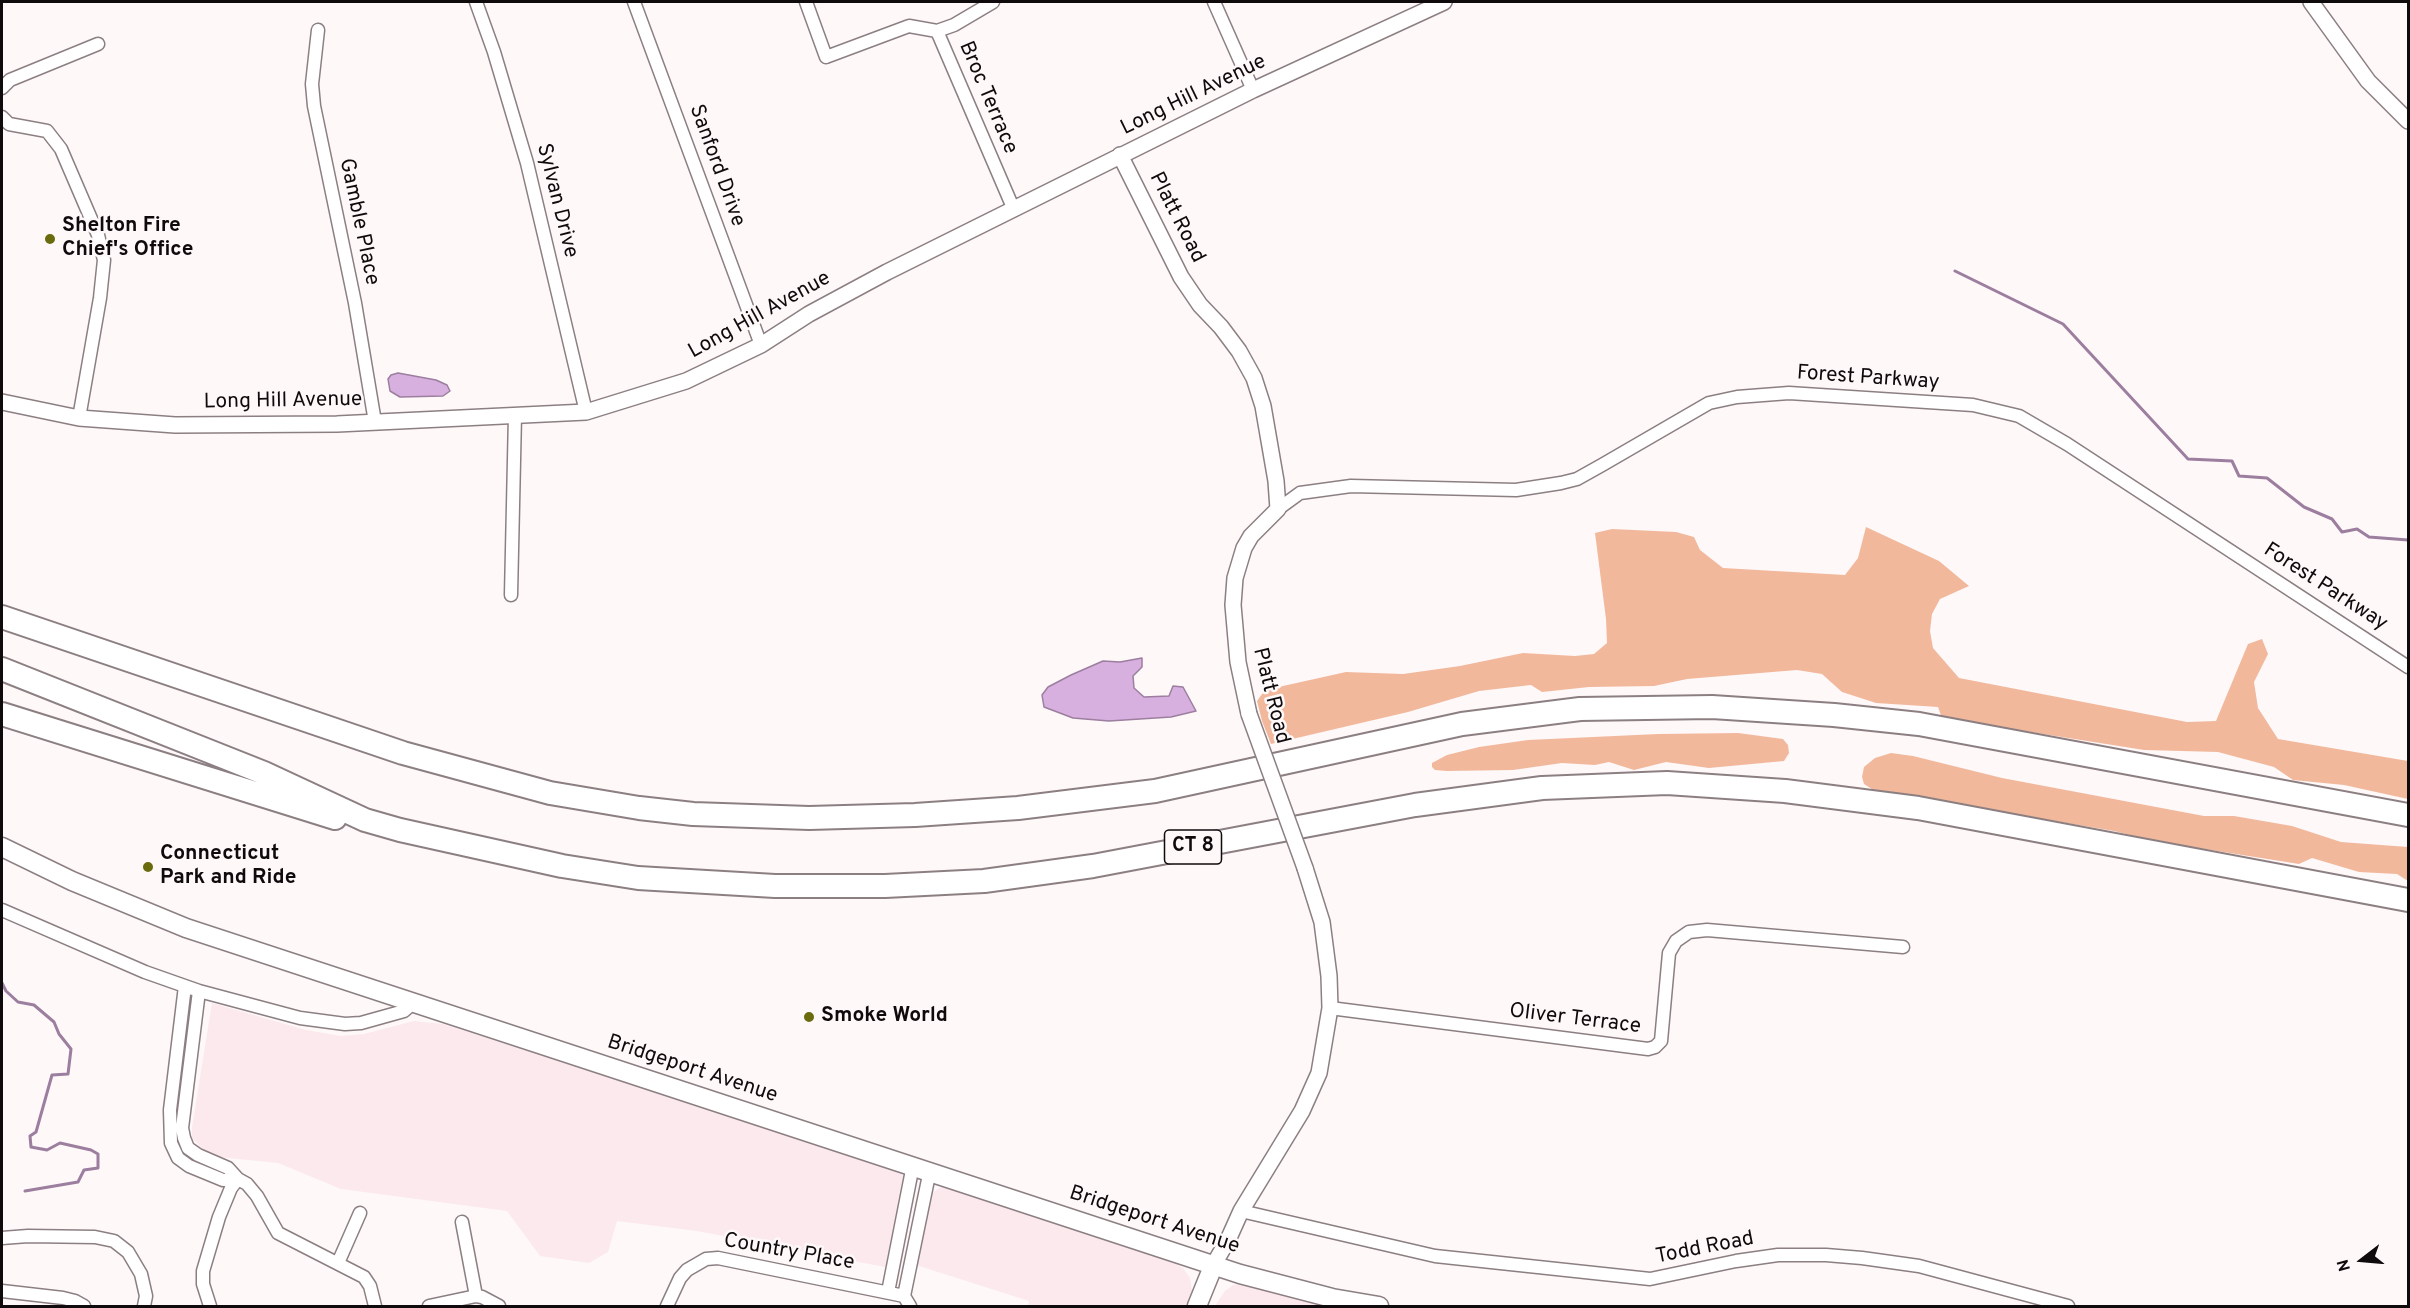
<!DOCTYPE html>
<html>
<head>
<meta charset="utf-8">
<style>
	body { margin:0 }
	#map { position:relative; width:2410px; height:1308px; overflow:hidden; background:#fef8f9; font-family:Overpass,sans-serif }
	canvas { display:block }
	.frame { position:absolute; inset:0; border:3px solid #0f0a0b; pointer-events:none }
	.north { position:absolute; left:2332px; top:1230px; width:60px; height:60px; -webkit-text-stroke:4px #fef8f9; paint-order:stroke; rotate:254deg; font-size:16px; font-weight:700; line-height:24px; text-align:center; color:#0f0a0b }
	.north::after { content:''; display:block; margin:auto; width:21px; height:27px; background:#0f0a0b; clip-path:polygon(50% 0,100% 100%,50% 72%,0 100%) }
</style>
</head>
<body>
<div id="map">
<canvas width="2410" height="1308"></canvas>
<div class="frame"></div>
<div class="north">N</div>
</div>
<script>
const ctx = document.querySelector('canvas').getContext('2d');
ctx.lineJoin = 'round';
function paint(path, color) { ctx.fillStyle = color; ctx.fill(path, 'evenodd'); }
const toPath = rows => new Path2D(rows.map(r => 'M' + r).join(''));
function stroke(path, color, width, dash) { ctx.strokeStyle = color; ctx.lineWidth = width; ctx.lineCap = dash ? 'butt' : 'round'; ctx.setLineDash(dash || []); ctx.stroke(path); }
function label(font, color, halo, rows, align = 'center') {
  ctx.font = font + ' Overpass,sans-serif'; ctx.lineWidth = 5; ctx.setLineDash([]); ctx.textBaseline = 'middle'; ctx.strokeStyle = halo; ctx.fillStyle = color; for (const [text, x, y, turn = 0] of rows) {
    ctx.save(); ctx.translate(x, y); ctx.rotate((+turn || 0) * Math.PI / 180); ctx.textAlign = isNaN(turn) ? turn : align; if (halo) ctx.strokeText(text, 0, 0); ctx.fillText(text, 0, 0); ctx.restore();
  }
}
paint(toPath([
	[212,1003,306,1030,341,1036,364,1034,414,1021,443,1024,898,1170,903,1176,885,1267,697,1231,617,1221,608,1252,589,1263,540,1256,507,1211,341,1189,278,1163,219,1157,207,1153,192,1138,192,1127],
	[943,1186,1173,1262,1183,1268,1190,1278,1192,1291,1189,1306,1028,1306,1029,1301,916,1265,932,1193],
	[1243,1284,1314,1303,1331,1306,1215,1306,1225,1291,1233,1285]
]), '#fce9ed');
paint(toPath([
	[1866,527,1939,561,1969,586,1940,599,1932,614,1930,631,1933,648,1959,678,2187,722,2216,721,2248,644,2262,639,2268,654,2254,682,2258,708,2278,739,2408,761,2408,799,2344,785,2293,780,2274,767,2218,752,2144,750,1942,718,1938,707,1876,703,1842,692,1822,674,1797,670,1687,679,1654,686,1589,687,1542,692,1531,685,1479,691,1408,712,1271,744,1262,721,1257,701,1265,690,1346,672,1403,674,1460,666,1523,653,1575,656,1594,654,1607,643,1606,619,1595,533,1612,529,1676,532,1694,537,1700,550,1723,568,1845,575,1858,558],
	[1738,733,1783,739,1788,745,1789,753,1784,761,1709,768,1666,762,1634,770,1609,762,1595,765,1562,763,1513,770,1447,771,1435,770,1432,767,1432,763,1447,755,1479,747,1528,740,1658,734],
	[1891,753,1913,756,2002,778,2204,816,2234,816,2292,826,2341,842,2408,847,2408,881,2397,874,2359,872,2312,858,2299,864,2154,841,2114,831,1875,791,1864,784,1862,777,1864,767,1875,758]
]), '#f2b89c');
const water = toPath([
	[398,373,436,380,447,385,450,391,443,396,400,397,390,391,388,379,391,375,398,373],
	[1142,658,1142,667,1133,676,1134,688,1144,697,1169,696,1173,686,1183,687,1196,711,1171,717,1109,721,1073,718,1044,707,1042,695,1048,687,1071,675,1103,661,1120,662,1142,658]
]);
paint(water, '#d8b0df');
stroke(water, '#9c7e9f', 1.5);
stroke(toPath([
	[1955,271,2063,324,2188,459,2232,461,2239,476,2267,478,2304,507,2332,519,2342,532,2357,529,2369,537,2408,540],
	[2,983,6,991,18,1002,34,1005,54,1022,59,1034,71,1049,68,1074,52,1075,36,1132,30,1136,31,1147,47,1150,60,1143,91,1150,98,1154,98,1168,84,1170,78,1182,25,1191]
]), '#9c7e9f', 3);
const minor = toPath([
	[476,2,494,52,527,163,586,412],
	[634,2,761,345],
	[806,2,826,57,909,26,937,31,954,25,993,2],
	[1214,2,1253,90],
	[318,30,312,84,314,106,355,303,375,422],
	[937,31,1014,210],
	[2,88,10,80,98,44],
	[2,117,9,124,47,131,61,149,98,235,104,260,100,298,79,418],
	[1278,509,1300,493,1351,486,1516,490,1561,483,1577,479,1602,465,1709,403,1737,397,1789,393,1973,405,2019,416,2067,444,2408,667],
	[511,595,515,415],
	[2,910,145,972,199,991,300,1018,345,1024,361,1023,404,1011,413,1003],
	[185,986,170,1110,171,1143,178,1158,189,1166,223,1180,238,1179],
	[199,991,182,1128,184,1138,188,1148,198,1155,228,1168,238,1179],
	[1330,1008,1648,1049,1655,1047,1661,1041,1669,953,1676,941,1689,932,1707,930,1903,947],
	[1241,1211,1435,1256,1650,1279,1736,1261,1778,1255,1826,1255,1862,1258,1919,1266,2068,1306],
	[462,1222,476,1296],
	[2,1238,28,1236,95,1237,114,1241,128,1252,141,1274,146,1296,144,1306],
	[338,1263,360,1213],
	[2,1291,63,1298,75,1301,84,1306],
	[888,1292,913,1165],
	[210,1306,203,1284,203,1271,219,1217,231,1188,238,1179,247,1184,257,1196,278,1233,364,1277,370,1286,375,1306],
	[429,1306,476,1296,482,1297,499,1306],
	[667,1306,680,1278,687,1270,706,1259,718,1258,904,1296],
	[910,1306,904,1296,930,1170]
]);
const tertiary = toPath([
	[2311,2,2368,81,2408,121],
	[1120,155,1181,277,1200,305,1221,327,1239,351,1254,378,1263,406,1276,481,1278,509,1251,536,1244,548,1235,578,1233,605,1238,662,1249,714],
	[2,402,79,418,175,425,337,424,586,412,686,381,761,345,809,314,887,272,1253,90,1444,2],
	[1214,1264,1228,1240,1241,1211,1302,1111,1319,1073,1330,1008,1329,976,1322,922,1305,868]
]);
const secondary = toPath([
	[2,847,72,881,186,928,1240,1274,1332,1298,1379,1306],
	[1197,1306,1214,1264]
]);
const motorway = toPath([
	[2,617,403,753,550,793,639,808,693,814,809,818,915,815,1018,808,1155,791,1462,724,1580,709,1712,707,1834,715,1919,724,2408,815],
	[2,669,264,773,365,820,400,830,562,866,638,878,775,886,885,886,984,881,1093,866,1415,805,1542,788,1667,783,1785,791,1918,808,2408,900],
	[2,714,335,818]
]);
stroke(minor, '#8c7f82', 15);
stroke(tertiary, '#8c7f82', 18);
stroke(secondary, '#8c7f82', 21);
stroke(motorway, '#8c7f82', 26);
stroke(minor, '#fff', 12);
stroke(tertiary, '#fff', 15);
stroke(secondary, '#fff', 18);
stroke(motorway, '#fff', 22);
const tertiaryBridge = toPath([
	[1249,714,1305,868]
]);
stroke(tertiaryBridge, '#8c7f82', 18, []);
stroke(tertiaryBridge, '#fff', 15);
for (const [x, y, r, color] of [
	[50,239,6,"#696b0c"],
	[148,867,6,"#696b0c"],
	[809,1017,6,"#696b0c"]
]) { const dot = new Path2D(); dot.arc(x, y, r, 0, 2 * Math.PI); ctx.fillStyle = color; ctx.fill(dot); stroke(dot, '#fef8f9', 2); }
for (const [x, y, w] of [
	[1193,847,57]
]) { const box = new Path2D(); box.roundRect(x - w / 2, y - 17, w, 34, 4.5); ctx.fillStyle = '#fef8f9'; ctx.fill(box); stroke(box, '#0f0a0b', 1.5); }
label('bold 20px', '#0f0a0b', null, [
	["CT 8",1193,847]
]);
label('21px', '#0f0a0b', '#fef8f9', [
	["Long Hill Avenue",1194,96,-26],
	["Broc Terrace",987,98,67],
	["Sanford Drive",716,166,70],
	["Sylvan Drive",556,201,76],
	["Platt Road",1176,218,63],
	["Gamble Place",358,222,78],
	["Long Hill Avenue",760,316,-29],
	["Forest Parkway",1868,379,4],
	["Long Hill Avenue",283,402,-1],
	["Forest Parkway",2325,588,33],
	["Platt Road",1270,696,76],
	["Oliver Terrace",1575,1020,7],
	["Bridgeport Avenue",692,1070,18],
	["Bridgeport Avenue",1154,1221,18],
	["Todd Road",1705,1249,-11],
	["Country Place",789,1253,10]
]);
label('bold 21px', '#0f0a0b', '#fef8f9', [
	["Shelton Fire",62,227],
	["Chief's Office",62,251],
	["Connecticut",160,855],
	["Park and Ride",160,879],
	["Smoke World",821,1017]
], 'left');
</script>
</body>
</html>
